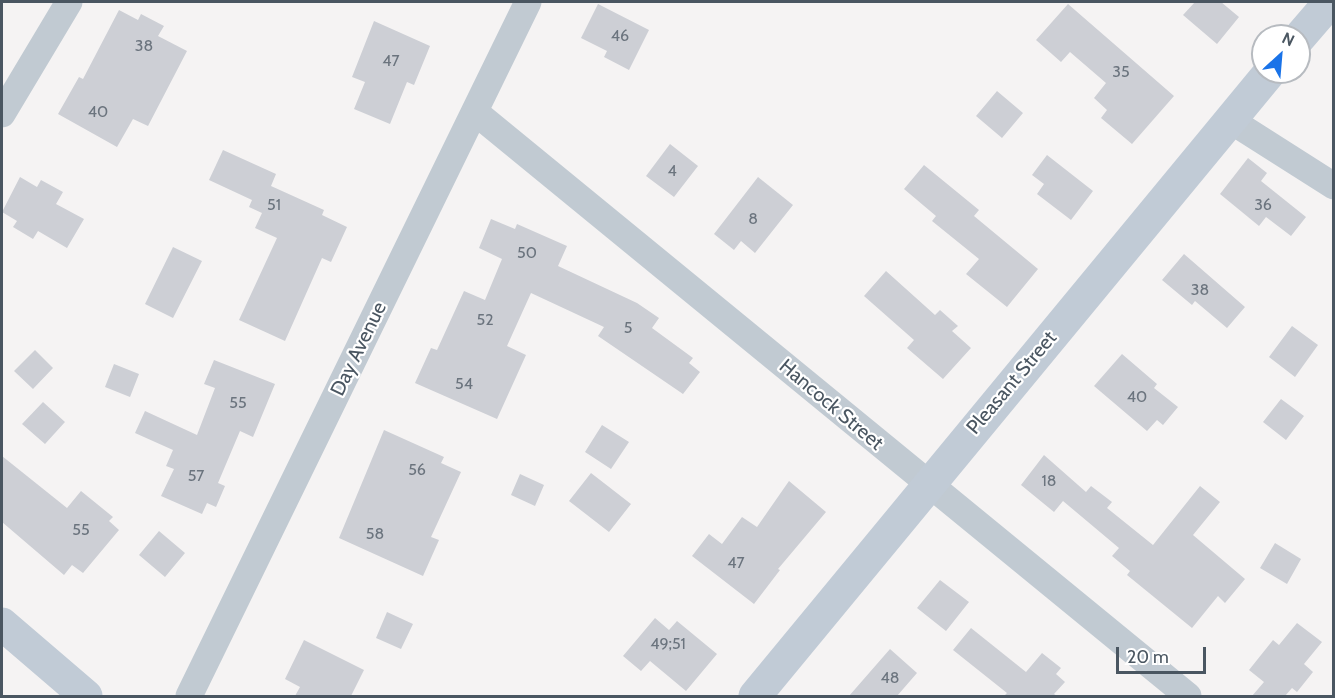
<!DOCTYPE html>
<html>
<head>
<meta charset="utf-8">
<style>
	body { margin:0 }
	#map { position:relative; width:1335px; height:698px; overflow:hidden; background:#f5f3f3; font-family:Cabin,sans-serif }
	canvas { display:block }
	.frame { position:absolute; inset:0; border:3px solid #4a5661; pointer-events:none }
	.north { position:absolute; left:1251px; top:24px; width:60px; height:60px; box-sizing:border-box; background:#fff; border:2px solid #b7bbc0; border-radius:50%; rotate:26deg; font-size:16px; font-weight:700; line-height:24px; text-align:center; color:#4a5661 }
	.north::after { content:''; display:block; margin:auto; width:21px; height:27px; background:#1a73e8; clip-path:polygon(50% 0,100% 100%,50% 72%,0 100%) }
	.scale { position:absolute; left:1116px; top:647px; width:90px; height:27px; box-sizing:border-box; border:3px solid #4a5661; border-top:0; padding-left:8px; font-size:18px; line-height:21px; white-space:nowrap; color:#4a5661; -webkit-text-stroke:4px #fff; paint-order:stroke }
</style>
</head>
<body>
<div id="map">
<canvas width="1335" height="698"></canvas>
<div class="frame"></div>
<div class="north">N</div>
<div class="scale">20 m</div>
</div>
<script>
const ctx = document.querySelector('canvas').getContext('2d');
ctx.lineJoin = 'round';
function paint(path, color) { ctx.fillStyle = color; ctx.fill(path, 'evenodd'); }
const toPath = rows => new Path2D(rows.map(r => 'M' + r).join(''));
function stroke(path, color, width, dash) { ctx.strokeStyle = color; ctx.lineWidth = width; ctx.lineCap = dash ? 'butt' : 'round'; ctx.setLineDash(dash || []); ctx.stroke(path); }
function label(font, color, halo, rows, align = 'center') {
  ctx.font = font + ' Cabin,sans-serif'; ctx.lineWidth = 4.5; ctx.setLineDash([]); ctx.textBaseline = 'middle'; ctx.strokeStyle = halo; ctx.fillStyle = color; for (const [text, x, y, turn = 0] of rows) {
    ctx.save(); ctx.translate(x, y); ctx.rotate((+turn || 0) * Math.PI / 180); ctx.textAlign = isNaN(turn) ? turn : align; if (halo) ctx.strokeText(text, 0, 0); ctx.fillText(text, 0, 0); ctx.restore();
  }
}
paint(toPath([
	[1195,2,1221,2,1239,17,1217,44,1183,15],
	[598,4,649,30,629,70,604,57,607,51,581,38],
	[1068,4,1174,96,1132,144,1101,118,1107,110,1094,98,1106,83,1070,52,1061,62,1036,40],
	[119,10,138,20,141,14,164,26,158,36,187,51,148,126,133,119,117,147,58,114,79,77,83,79],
	[374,21,430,46,414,85,407,82,390,124,354,109,365,82,352,77],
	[997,91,1023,113,1002,138,976,116],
	[670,144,698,166,674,197,646,176],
	[223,150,276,174,271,186,324,210,322,215,347,227,331,262,322,258,285,341,239,320,277,238,255,228,262,213,249,207,252,200,209,180],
	[1047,155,1093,191,1071,220,1037,194,1044,184,1032,175],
	[1248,158,1267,173,1261,181,1306,217,1291,236,1266,217,1259,226,1220,194],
	[924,165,979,210,974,216,1038,269,1007,307,966,274,979,259,932,221,936,216,904,189],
	[20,177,37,187,41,180,63,192,56,204,84,219,67,248,38,231,33,239,13,227,17,221,2,212],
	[758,177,793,205,755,253,741,241,734,250,714,234],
	[491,219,515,229,517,224,567,246,558,266,637,303,659,318,652,328,693,358,689,363,700,372,683,394,598,336,604,327,531,293,507,346,526,355,497,419,415,383,431,348,437,350,464,291,485,300,502,259,479,248],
	[173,247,202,261,173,318,145,304],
	[1184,254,1245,307,1227,328,1195,301,1192,305,1162,280],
	[886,271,935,315,940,310,958,326,952,331,971,348,943,379,907,348,914,340,864,296],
	[1292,326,1318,345,1295,377,1269,357],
	[35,350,53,368,33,389,14,371],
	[1122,354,1157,384,1154,388,1178,407,1163,425,1157,420,1147,431,1094,386],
	[214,360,275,384,253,437,240,431,218,483,225,486,216,507,207,503,202,514,161,496,174,469,166,466,173,450,135,433,145,411,197,435,215,388,204,384],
	[114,364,139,374,130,397,105,387],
	[1281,399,1304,416,1286,440,1263,422],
	[43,402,65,422,45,444,22,424],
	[602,425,629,442,611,469,585,452],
	[384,430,444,457,441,463,461,472,431,537,439,540,423,576,339,538],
	[1044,455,1086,492,1091,486,1112,502,1107,508,1153,545,1200,486,1220,502,1193,535,1245,579,1225,603,1218,596,1192,628,1127,575,1130,571,1112,556,1119,548,1063,501,1054,512,1021,485],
	[2,456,67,508,81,491,113,517,109,521,119,530,83,573,72,565,64,575,2,522],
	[591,473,631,504,609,532,569,501],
	[520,474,544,485,535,506,511,495],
	[789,481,826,512,778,569,780,570,754,604,692,556,709,534,722,544,742,517,757,527],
	[159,531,185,553,165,577,139,555],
	[1275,543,1301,559,1287,584,1260,568],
	[940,580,969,602,946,631,917,608],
	[387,612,413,624,401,649,376,638],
	[655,618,669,630,677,621,717,654,686,691,650,661,641,671,623,656],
	[1297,623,1322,642,1304,664,1313,672,1297,692,1292,688,1285,696,1252,696,1264,682,1249,670,1273,640,1279,645],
	[971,628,1026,672,1042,653,1061,668,1056,674,1065,682,1054,694,1057,696,1004,696,1007,693,953,650],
	[304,640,364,670,351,696,295,696,300,687,285,679],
	[890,649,917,673,897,696,849,696]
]), '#cdcfd5');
stroke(toPath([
	[475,112,1188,696],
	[2,114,69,2],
	[1230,120,1334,186],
	[189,696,528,2]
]), '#c1cad2', 27);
stroke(toPath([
	[1299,38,1330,2],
	[2,624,86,696],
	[755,696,1270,72]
]), '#c1cbd6', 33);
label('16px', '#6b747e', null, [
	["46",620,36],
	["38",144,46],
	["47",391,61],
	["35",1121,72],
	["40",98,112],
	["4",672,171],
	["51",274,205],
	["36",1263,205],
	["8",753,219],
	["50",527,253],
	["38",1200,290],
	["52",485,320],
	["5",628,328],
	["54",464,384],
	["40",1137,397],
	["55",238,403],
	["56",417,470],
	["57",196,476],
	["18",1049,481],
	["55",81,530],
	["58",375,534],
	["47",736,563],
	["49;51",668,644],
	["48",890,678]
]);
label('20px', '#4a5661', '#fff', [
	["Day Avenue",359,349,-64],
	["Pleasant Street",1012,383,-50],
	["Hancock Street",831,405,40]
]);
</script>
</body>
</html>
